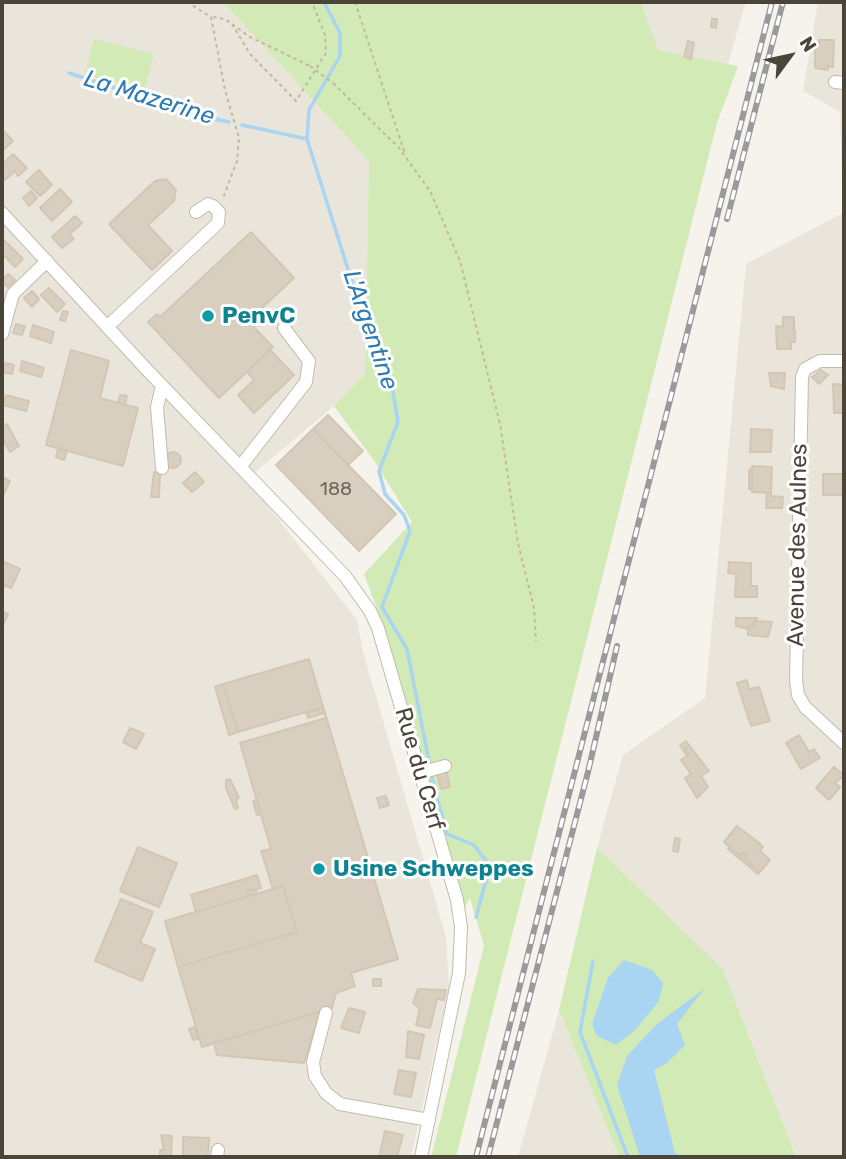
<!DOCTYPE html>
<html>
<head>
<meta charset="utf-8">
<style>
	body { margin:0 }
	#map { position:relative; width:846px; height:1159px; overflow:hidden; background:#f6f3ec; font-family:Rubik,sans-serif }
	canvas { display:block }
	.frame { position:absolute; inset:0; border:4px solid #4b4439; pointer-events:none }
	.north { position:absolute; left:755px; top:21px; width:70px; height:70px; -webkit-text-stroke:5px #fff; paint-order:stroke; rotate:57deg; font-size:19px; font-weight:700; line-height:28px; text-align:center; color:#4b4439 }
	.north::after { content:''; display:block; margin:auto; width:24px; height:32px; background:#4b4439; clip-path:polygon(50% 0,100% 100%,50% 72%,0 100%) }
</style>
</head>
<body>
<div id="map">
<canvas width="846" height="1159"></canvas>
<div class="frame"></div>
<div class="north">N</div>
</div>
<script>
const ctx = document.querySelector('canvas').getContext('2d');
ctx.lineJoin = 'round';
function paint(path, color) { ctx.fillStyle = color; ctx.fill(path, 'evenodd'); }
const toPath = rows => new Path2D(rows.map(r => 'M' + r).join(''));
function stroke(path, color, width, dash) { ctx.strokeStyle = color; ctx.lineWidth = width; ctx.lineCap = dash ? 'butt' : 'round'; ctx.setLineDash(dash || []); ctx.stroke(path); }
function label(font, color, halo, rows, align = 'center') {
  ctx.font = font + ' Rubik,sans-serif'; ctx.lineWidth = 6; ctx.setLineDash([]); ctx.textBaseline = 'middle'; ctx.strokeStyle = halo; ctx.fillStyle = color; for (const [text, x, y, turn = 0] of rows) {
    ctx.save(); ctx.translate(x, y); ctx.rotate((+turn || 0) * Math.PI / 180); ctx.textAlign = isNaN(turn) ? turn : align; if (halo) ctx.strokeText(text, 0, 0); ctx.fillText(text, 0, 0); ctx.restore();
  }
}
paint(toPath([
	[2,2,223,2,369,161,365,374,334,406,247,479,357,620,363,652,446,937,449,987,411,1157,2,1157],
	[441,2,746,2,713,114],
	[818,2,844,2,844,1157,796,1157,724,971,597,848,623,755,705,698,746,264,843,213,840,112,803,91],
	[559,1010,619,1157,518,1157]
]), '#eae5da');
paint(toPath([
	[223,2,641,2,658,50,738,66,717,123,456,1157,431,1157,484,946,470,898,463,911,387,648,389,641,364,574,412,522,375,462,334,406,365,374,369,161],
	[94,39,154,54,145,89,85,75],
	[597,848,723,969,796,1157,619,1157,559,1010]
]), '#d2eab5');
paint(toPath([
	[624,960,652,970,663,983,659,1001,635,1030,616,1045,597,1036,592,1024,608,978],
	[705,988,677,1024,685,1045,667,1063,654,1070,675,1153,686,1157,640,1157,617,1085,627,1056,657,1024]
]), '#a9d4f2');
stroke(toPath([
	[324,2,340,33,340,56,309,110,307,139,358,301,391,380,398,422,379,471,385,494,404,515,410,531,382,607,407,649,434,787,447,834,474,845,490,866,476,917],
	[69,73,196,115,229,122],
	[242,125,307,139],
	[593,961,580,1032,628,1157]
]), '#a9d4f2', 3.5);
const building = toPath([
	[712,19,717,19,716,28,711,27,712,19],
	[819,40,834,40,833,67,828,66,828,70,815,68,815,46,819,46,819,40],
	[688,41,694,43,691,59,684,57,688,41],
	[2,129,13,141,2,151,2,129],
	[13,154,27,168,18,176,15,171,5,180,2,176,2,165,13,154],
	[39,170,52,185,40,196,26,182,39,170],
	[166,179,176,190,174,201,148,225,172,251,152,270,109,224,155,181,166,179],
	[60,189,72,202,52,221,40,208,60,189],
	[31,191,37,198,29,206,23,198,31,191],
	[75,216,82,223,70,234,74,239,62,248,52,237,75,216],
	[251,232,294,278,248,321,273,347,219,398,148,322,157,314,160,317,251,232],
	[2,238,23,259,15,267,2,253,2,238],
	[8,274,15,280,8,287,2,280,8,274],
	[49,288,65,304,57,312,41,295,49,288],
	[32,291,39,299,32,307,24,298,32,291],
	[63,311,68,312,65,321,60,320,63,311],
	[783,317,794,317,794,328,792,328,795,330,795,342,791,342,791,349,777,349,776,326,783,327,783,317],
	[16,324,25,326,22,335,13,333,16,324],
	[33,325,54,332,51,343,30,336,33,325],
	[71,350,109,361,100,398,138,408,123,466,46,445,71,350],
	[270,350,294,375,254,413,238,395,254,380,247,372,270,350],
	[22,361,44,368,41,377,20,371,22,361],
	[5,363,14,365,12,374,2,372,5,363],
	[821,370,828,375,819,384,812,377,821,370],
	[769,373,785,373,784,389,771,386,769,373],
	[833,384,844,385,844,413,834,413,833,384],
	[6,395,29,401,26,411,3,405,6,395],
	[120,395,127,396,125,405,118,403,120,395],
	[328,415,363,451,348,465,313,429,328,415],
	[7,424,19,446,10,452,2,438,2,427,7,424],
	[313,429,396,514,359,551,276,465,313,429],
	[751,429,772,430,771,452,750,452,751,429],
	[58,449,67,451,64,460,56,457,58,449],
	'165 460a8 8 0 1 1 16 0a8 8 0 1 1-16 0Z',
	[752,466,772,467,771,493,752,492,752,466],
	[752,468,752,490,749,489,749,470,752,468],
	[154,472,160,473,159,497,151,497,154,472],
	[195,472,204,482,192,492,183,483,195,472],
	[823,474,844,474,844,495,823,495,823,474],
	[2,477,10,481,2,498,2,477],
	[767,493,771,493,771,496,783,497,782,508,766,508,767,493],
	[2,561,20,569,11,588,2,584,2,561],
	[729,562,751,563,751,586,757,586,757,597,735,597,736,574,728,573,729,562],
	[2,611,8,614,2,627,2,611],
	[736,618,757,618,757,621,748,629,736,626,736,618],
	[754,621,772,622,768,637,748,635,748,626,753,626,754,621],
	[309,659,398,959,351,973,355,986,336,993,332,1008,202,1047,178,967,297,932,283,886,273,889,261,851,271,849,240,743,326,718,323,707,238,732,223,684,309,659],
	[747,680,749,689,759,687,770,721,751,726,737,683,747,680],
	[223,684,238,732,229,735,215,687,223,684],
	[323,708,324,713,308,718,306,713,323,708],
	[130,728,144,734,136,749,123,742,130,728],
	[799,735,809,752,814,749,820,758,801,769,786,743,799,735],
	[686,741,689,745,685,748,687,756,680,745,686,741],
	[689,745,709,771,701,776,708,787,697,798,685,778,691,774,681,760,689,755,685,748,689,745],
	[834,767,844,775,835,783,840,787,829,800,816,788,834,767],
	[446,769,450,787,441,789,436,771,446,769],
	[230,779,239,798,236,799,238,808,235,809,226,788,226,780,230,779],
	[386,796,389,805,380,808,377,798,386,796],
	[257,800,261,814,257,815,253,801,257,800],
	[737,826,758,842,763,847,760,851,770,860,760,872,744,858,747,855,743,852,740,856,724,842,737,826],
	[675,838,680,839,678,852,673,851,675,838],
	[138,847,177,863,159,907,120,891,138,847],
	[730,847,740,856,743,852,747,855,744,858,760,872,758,874,728,849,730,847],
	[257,875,261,888,247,891,249,896,196,912,191,895,257,875],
	[283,886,297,932,178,967,165,921,283,886],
	[256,889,257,894,249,896,247,891,256,889],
	[121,899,153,912,140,943,155,949,142,981,95,961,121,899],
	[373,979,381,979,381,986,373,986,373,979],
	[418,989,446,990,444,1000,437,999,430,1028,416,1025,420,1009,413,1003,418,989],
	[349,1008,365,1012,359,1033,341,1028,349,1008],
	[320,1012,304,1063,217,1055,214,1043,320,1012],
	[194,1027,198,1039,193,1040,189,1029,194,1027],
	[408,1031,424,1035,419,1059,406,1057,408,1031],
	[399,1070,416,1073,411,1097,394,1094,399,1070],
	[385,1131,403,1135,397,1157,379,1157,385,1131],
	[161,1135,172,1136,171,1157,160,1157,160,1150,164,1150,161,1135],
	[183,1137,209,1138,208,1157,183,1157,183,1137]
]);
paint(building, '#d8cfc1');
stroke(building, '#d3c7b4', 2);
const minor = toPath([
	[835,82,844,83],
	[2,213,149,372,345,576,370,611,378,628,457,900,461,927,459,973,421,1157],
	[107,327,218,223,219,212,213,206,208,204,196,212],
	[2,334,13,294,47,261],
	[844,361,820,361,805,369,802,377,796,680,798,695,805,707,844,743],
	[240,467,306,382,309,361,284,328],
	[162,468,157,407,162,386],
	[420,773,445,766],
	[326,1013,313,1062,315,1076,326,1093,340,1104,429,1120],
	[217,1157,218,1150]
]);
stroke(minor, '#c2bbae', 14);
stroke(toPath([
	[187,2,211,17,225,90,239,138,237,161,223,198],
	[355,2,405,154],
	[213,17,225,19,250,37,310,66],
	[232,24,250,54,296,101,326,53,325,35,312,2],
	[333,83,399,148,430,191,460,261,500,424,518,543,534,608,536,641]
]), '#c4b79f', 2, [3.5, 3.5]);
stroke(minor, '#fff', 12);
const rail = toPath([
	[727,219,783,2],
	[476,1157,772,2],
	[488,1157,588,772,617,646]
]);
stroke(rail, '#9a9a9a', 6);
stroke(rail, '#fff', 3.5, [10]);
stroke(toPath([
	[310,66,333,83]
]), '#c4b79f', 2, [3.5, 3.5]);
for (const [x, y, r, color] of [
	[208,316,7,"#0f9aa8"],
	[319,869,7,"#0f9aa8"]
]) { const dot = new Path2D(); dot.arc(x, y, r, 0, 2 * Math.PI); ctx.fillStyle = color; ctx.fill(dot); stroke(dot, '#fff', 2.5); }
label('19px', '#6e675b', null, [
	["188",336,490]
]);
label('bold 23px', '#0d838f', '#fff', [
	["PenvC",222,316],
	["Usine Schweppes",333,869]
], 'left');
label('23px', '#4b4439', '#fff', [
	["Avenue des Aulnes",798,545,-89],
	["Rue du Cerf",419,769,74]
]);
label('italic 24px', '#2e7ab2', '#fff', [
	["La Mazerine",149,98,17],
	["L'Argentine",370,330,71]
]);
</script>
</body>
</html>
